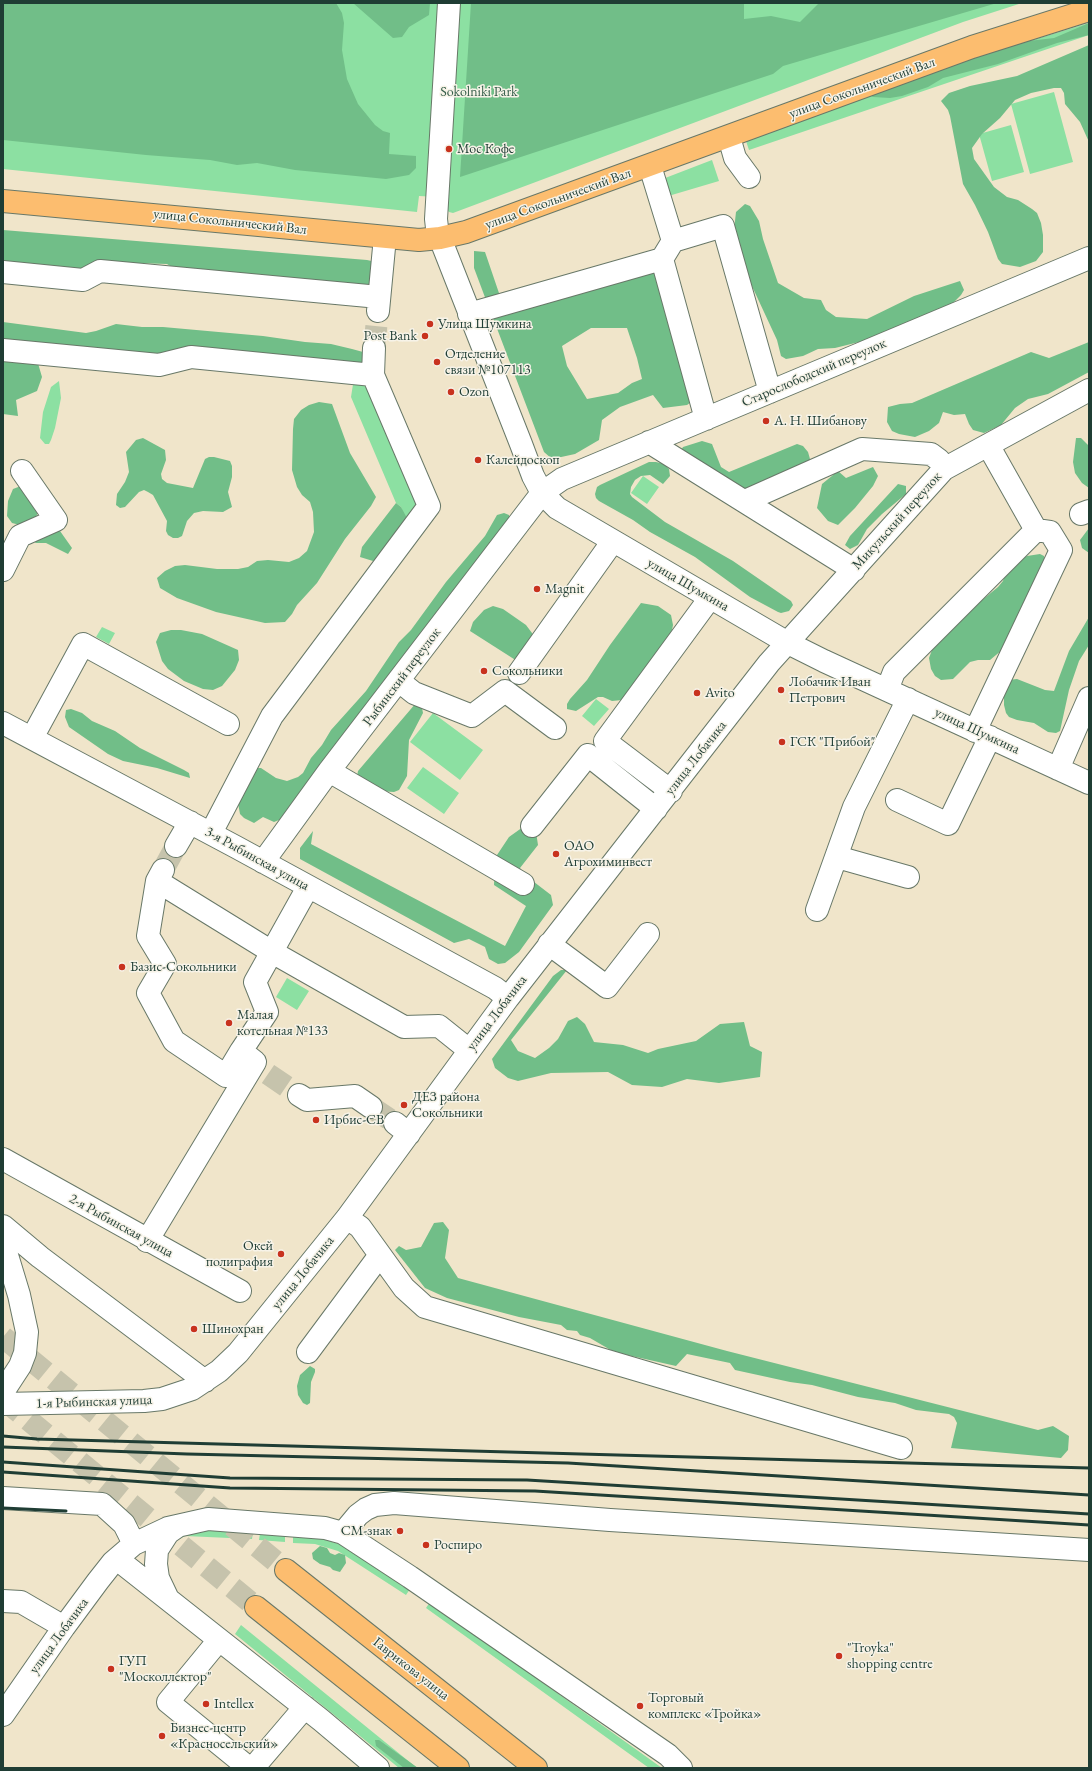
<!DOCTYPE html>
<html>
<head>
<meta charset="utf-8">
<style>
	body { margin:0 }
	#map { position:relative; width:1092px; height:1771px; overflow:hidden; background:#f0e5ca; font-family:"EB Garamond",serif }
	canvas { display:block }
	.frame { position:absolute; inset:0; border:4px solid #1f3d34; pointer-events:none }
</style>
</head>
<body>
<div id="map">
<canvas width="1092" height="1771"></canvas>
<div class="frame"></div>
</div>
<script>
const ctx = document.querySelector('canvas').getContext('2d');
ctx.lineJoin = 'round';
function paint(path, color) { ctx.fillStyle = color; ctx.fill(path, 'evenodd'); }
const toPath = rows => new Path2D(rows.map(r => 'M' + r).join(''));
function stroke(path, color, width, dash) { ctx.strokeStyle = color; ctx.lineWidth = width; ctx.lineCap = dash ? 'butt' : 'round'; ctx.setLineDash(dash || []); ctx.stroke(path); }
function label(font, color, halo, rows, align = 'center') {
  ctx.font = font + ' "EB Garamond",serif'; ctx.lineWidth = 3; ctx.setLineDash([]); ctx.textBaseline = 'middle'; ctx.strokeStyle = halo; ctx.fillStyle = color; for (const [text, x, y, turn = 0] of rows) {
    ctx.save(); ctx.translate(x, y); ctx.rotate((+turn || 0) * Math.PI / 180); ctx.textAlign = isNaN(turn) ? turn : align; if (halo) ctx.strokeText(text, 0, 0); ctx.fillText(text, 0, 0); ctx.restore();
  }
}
paint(toPath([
	[3,3,1022,3,963,22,453,213,449,212,438,197,419,196,417,212,3,169],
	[1089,23,1089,35,749,150,746,141,977,57],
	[1054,92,1073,162,1030,174,1011,104],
	[1011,125,1024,172,992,181,979,134],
	[712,160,719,181,665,197,660,180],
	[354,378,371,379,424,504,407,527,401,507,396,503,351,397],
	[59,381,61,398,55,428,51,440,49,444,45,444,40,438,43,412,51,387],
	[643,476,659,487,647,504,631,493],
	[102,627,115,633,109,644,96,637],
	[596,699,609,709,594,726,582,716],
	[433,713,483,750,460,780,410,742],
	[423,767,459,793,444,814,407,788],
	[287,978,309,991,297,1010,276,997],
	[191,1528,253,1532,252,1539,185,1536,170,1544,164,1556,165,1548,174,1536,179,1532],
	[260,1533,285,1535,285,1542,259,1540],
	[293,1535,316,1537,342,1545,410,1589,406,1595,338,1551,315,1544,293,1543],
	[430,1602,662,1768,649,1768,426,1608],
	[241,1625,417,1768,399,1768,235,1634]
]), '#8ce0a2');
paint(toPath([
	[3,3,336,3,342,13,344,23,342,50,347,79,358,104,375,125,383,131,390,133,389,154,416,156,416,168,409,175,386,179,295,170,257,163,237,165,210,160,146,155,3,140],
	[353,3,430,3,429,15,409,27,402,37,393,38],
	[471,3,744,3,744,19,771,16,800,22,819,3,997,3,783,66,773,74,460,177],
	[1089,23,1089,35,1057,43,998,64,943,78,928,87,902,96,890,98,873,97,868,94,1020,42,1054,38],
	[1089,45,1089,142,1080,122,1065,104,1064,93,1061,88,1054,88,1031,93,1015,100,1000,118,982,134,972,148,974,159,994,187,1007,197,1018,200,1032,209,1037,213,1041,223,1043,235,1043,252,1036,261,1020,267,1002,264,998,259,988,232,975,205,963,184,950,116,948,110,941,101,949,93,970,86,1017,76],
	[745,204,750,206,759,221,763,239,778,283,804,298,821,300,826,310,836,317,867,319,914,296,960,281,964,290,961,295,949,307,863,341,835,348,818,349,803,356,786,359,781,356,777,340,751,284,734,230,736,212],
	[3,230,367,260,376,262,371,287,175,269,167,264,102,262,79,271,3,265],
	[474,251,485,252,500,296,486,300,474,268],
	[646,268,661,277,694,400,687,405,663,408,653,395,620,407,602,420,599,440,575,454,552,459,544,452,493,318],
	[591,328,627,328,637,358,642,379,632,383,618,393,587,399,567,366,562,346],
	[3,322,86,333,96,331,116,324,142,327,163,327,263,336,305,342,331,344,352,349,363,352,365,364,162,357,3,346],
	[1089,342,1089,372,1048,394,1028,399,1015,408,1001,425,984,433,973,430,969,424,965,414,954,415,943,412,939,423,929,431,915,437,899,434,892,431,887,422,888,407,900,404,912,403,1031,352,1049,358],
	[3,357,37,360,42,377,37,391,16,400,18,416,3,414],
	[319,402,332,404,350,453,376,497,371,506,345,539,317,583,297,605,292,614,285,622,265,623,216,612,177,598,160,588,157,578,165,571,175,566,185,565,217,569,238,569,248,567,257,561,268,560,289,562,299,558,307,551,314,532,313,512,310,502,302,495,297,487,292,470,293,429,294,419,301,410,309,405],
	[143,438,165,450,166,460,161,474,162,479,167,483,193,488,205,459,209,457,214,457,230,461,232,466,232,477,228,492,232,507,223,512,203,511,194,513,187,521,182,536,178,538,173,538,168,535,166,531,167,521,153,495,148,492,144,490,139,492,125,507,120,508,116,505,117,494,125,482,129,472,126,452,136,440],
	[1076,438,1081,438,1089,446,1089,488,1082,483,1075,473,1073,462],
	[702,441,712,444,721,467,729,472,797,444,803,446,808,452,810,459,805,467,749,491,739,490,680,452,683,447],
	[649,462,656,462,664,464,669,469,670,476,663,484,650,475,641,476,635,480,631,487,630,494,632,497,665,522,733,561,791,601,793,605,789,611,781,613,778,612,750,597,695,557,650,532,633,520,599,501,596,498,595,494,597,487,600,485],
	[873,467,878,476,873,486,855,508,838,525,828,521,817,508,822,484,838,471,846,478],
	[26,484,39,507,36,518,24,526,12,523,7,516,8,501,13,489],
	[898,484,906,486,906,494,882,514,867,529,858,545,850,549,845,545,850,536],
	[396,503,401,507,408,520,384,558,373,561,360,557,362,547],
	[504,513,509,515,509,521,288,812,279,820,274,822,263,817,254,823,244,818,240,814,238,803,255,768,261,768,276,778,287,781,298,777,303,773,311,758,322,745,331,730,366,691,399,642,411,630,446,582,485,536,497,515],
	[1089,528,1089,553,1082,548,1080,540],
	[42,530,60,531,72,548,68,554,46,543,36,543,30,539],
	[1040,554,1044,556,1044,560,1036,582,1002,650,990,660,978,660,970,662,953,679,941,680,935,676,931,669,929,658,932,650,942,637,964,615,998,587,1003,581,1007,566,1027,556],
	[641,603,658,606,671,615,673,625,670,640,622,700,612,701,603,697,598,697,576,711,567,709,567,704,570,699,587,680,610,645],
	[493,606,503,609,526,625,535,637,517,661,470,631,473,622,484,610],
	[1089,617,1089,645,1079,661,1069,690,1060,731,1056,733,1048,732,1034,723,1017,720,1009,717,1006,713,1004,705,1004,692,1008,680,1017,679,1045,690,1054,691,1069,651],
	[171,630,181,630,202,634,238,650,239,660,235,670,222,686,213,690,203,689,184,681,168,669,162,661,156,642,160,633],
	[416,703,422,708,423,713,409,740,407,776,399,790,394,792,379,791,357,776,358,771],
	[71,709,82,713,92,721,115,731,140,748,184,770,189,773,190,778,157,768,123,761,108,754,69,727,65,717,66,710],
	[523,827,536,832,538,845,520,868,525,875,551,895,553,905,519,952,505,963,498,964,489,959,485,947,469,939,454,943,300,859,300,848,313,831,311,844,505,946,526,906,494,885,495,858,509,837],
	[561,970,567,970,511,1040,518,1051,535,1058,549,1048,558,1039,568,1021,577,1017,585,1024,594,1042,623,1045,648,1053,658,1049,696,1041,720,1024,744,1022,750,1046,762,1052,760,1077,719,1083,687,1079,662,1087,632,1085,608,1072,551,1073,518,1081,508,1078,495,1068,492,1059,553,976],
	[443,1222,449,1230,445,1258,458,1278,727,1351,1038,1430,1053,1426,1069,1436,1068,1450,1061,1458,951,1448,957,1423,954,1417,949,1414,916,1410,895,1403,858,1397,812,1385,790,1382,735,1370,730,1363,687,1354,676,1366,614,1352,590,1338,580,1335,577,1331,567,1330,561,1325,519,1317,447,1298,425,1288,395,1250,399,1246,406,1250,421,1247,434,1223],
	[310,1366,315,1369,315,1372,311,1382,310,1403,307,1405,303,1403,298,1395,297,1386,300,1375],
	[320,1546,327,1548,330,1553,335,1555,339,1553,345,1555,346,1563,340,1572,333,1570,330,1567,320,1564,313,1559,312,1553],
	[375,1740,379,1740,418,1768,404,1768,376,1746]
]), '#71be88');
stroke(toPath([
	[374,348,378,311],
	[163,870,176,846],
	[268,1074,299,1095],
	[371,1107,395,1123]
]), '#c6c3ac', 22, [22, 11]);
stroke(toPath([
	[3,1337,286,1570],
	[3,1399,256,1607]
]), '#c6c3ac', 22, [22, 11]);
const minor = toPath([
	[449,3,436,219,437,228,440,238,521,444,533,476,542,493,557,508,788,643,824,661,1089,783],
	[729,137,735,158,749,177],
	[650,166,673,241,662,259,706,419],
	[673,241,723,226,770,392],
	[3,272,83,280,100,271,379,297],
	[378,311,385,237],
	[469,314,662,259],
	[3,350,159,365,191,357,373,375],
	[649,442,854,570],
	[745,501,862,449,931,454,939,460,944,469],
	[1081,514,1089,511],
	[3,570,20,536,56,520,22,471],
	[519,673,613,541],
	[399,681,414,693,472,716,505,691,555,728],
	[887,690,894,672,1036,530],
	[3,723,236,847,495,988,508,998],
	[975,731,1061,550,1050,532,1036,530,988,445],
	[32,738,83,644,228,724],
	[1058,769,1089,698],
	[329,771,523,884],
	[671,791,605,741,710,598],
	[897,800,948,824,990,737],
	[532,826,588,755,656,809],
	[211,833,272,716,429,506,373,375,374,348],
	[176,846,190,822],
	[837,857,908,877],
	[263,862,329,771,542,493,562,479,1089,258],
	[163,870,157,881,148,936,165,964,148,993,174,1041,226,1076,241,1051],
	[157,881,272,952,404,1027,439,1026,469,1050],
	[817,910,854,807,908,699],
	[549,944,607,987,648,934],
	[299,1095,307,1100,355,1096,371,1107],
	[395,1123,409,1134],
	[3,1159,240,1291],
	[347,1218,360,1227,404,1288,425,1307,901,1448],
	[3,1226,40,1257,205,1381],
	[147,1241,255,1062,241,1051,267,1012,255,982,308,887],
	[3,1242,19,1295,27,1332,25,1353,20,1366,3,1392],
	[308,1352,380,1255],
	[3,1404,144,1401,162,1399,192,1389,219,1371,238,1353,347,1218,508,998,769,663,944,469,1089,390],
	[3,1498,102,1504,124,1524,134,1544],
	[343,1533,358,1515,366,1509,375,1505,394,1503,610,1520,1089,1550],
	[117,1559,321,1720,378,1768],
	[168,1599,158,1578,156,1564,157,1550,168,1533,178,1526],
	[3,1601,21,1602,64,1627],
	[219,1640,168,1702,249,1768],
	[3,1715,64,1627,98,1581,113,1562,134,1544,168,1528,208,1519,325,1528,343,1533,410,1577,668,1755,681,1768],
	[253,1768,305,1707]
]);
const major = toPath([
	[3,201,419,240,440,238,466,232,972,47,1089,10],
	[286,1570,536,1768],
	[256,1607,458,1768]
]);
stroke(minor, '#687868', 24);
stroke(major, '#687868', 24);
stroke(minor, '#fff', 22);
stroke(major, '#fcbd6f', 22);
stroke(toPath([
	[3,1436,37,1439,1089,1468],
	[3,1447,187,1454,568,1463,1089,1495],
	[3,1462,230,1478,527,1480,1089,1514],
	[3,1472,230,1488,535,1491,1089,1525],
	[3,1508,66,1511]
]), '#1f3d34', 3);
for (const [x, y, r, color] of [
	[449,149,4,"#c8321e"],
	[430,324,4,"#c8321e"],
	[425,336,4,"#c8321e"],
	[437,362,4,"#c8321e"],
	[451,392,4,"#c8321e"],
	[766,421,4,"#c8321e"],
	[478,460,4,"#c8321e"],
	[537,589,4,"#c8321e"],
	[484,671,4,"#c8321e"],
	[781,690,4,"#c8321e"],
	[697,693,4,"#c8321e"],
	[782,742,4,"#c8321e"],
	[556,854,4,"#c8321e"],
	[122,967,4,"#c8321e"],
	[229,1023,4,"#c8321e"],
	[404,1105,4,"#c8321e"],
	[316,1120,4,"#c8321e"],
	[281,1254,4,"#c8321e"],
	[194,1329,4,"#c8321e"],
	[400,1531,4,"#c8321e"],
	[426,1545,4,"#c8321e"],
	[839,1656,4,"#c8321e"],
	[111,1669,4,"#c8321e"],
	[206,1704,4,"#c8321e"],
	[640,1706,4,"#c8321e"],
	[162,1736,4,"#c8321e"]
]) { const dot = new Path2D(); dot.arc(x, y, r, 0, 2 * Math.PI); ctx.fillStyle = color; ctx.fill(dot); stroke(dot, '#f7f3e8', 1.5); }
label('14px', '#1f3d34', '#f7f3e8', [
	["улица Сокольнический Вал",862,88,-20],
	["улица Сокольнический Вал",558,199,-20],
	["улица Сокольнический Вал",230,222,6],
	["Старослободский переулок",814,373,-23],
	["Микульский переулок",897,521,-48],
	["улица Шумкина",688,585,30],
	["Рыбинский переулок",402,677,-53],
	["улица Шумкина",977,731,25],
	["улица Лобачика",696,758,-52],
	["3-я Рыбинская улица",257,859,29],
	["улица Лобачика",497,1013,-53],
	["2-я Рыбинская улица",121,1226,29],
	["улица Лобачика",303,1273,-51],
	["1-я Рыбинская улица",94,1402,-2],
	["улица Лобачика",59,1636,-54],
	["Гаврикова улица",411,1669,38]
]);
label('14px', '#355e4a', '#f7f3e8', [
	["Sokolniki Park",479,92]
]);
label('14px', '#1f3d34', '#f7f3e8', [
	["Мос Кофе",457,149],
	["Улица Шумкина",438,324],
	["Post Bank",417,336,"right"],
	["Отделение",445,354],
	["связи №107113",445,370],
	["Ozon",459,392],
	["А. Н. Шибанову",774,421],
	["Калейдоскоп",486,460],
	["Magnit",545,589],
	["Сокольники",492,671],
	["Лобачик Иван",789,682],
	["Петрович",789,698],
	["Avito",705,693],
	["ГСК \"Прибой\"",790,742],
	["ОАО",564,846],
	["Агрохиминвест",564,862],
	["Базис-Сокольники",130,967],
	["Малая",237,1015],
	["котельная №133",237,1031],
	["ДЕЗ района",412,1097],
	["Сокольники",412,1113],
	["Ирбис-СВ",324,1120],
	["Окей",273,1246,"right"],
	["полиграфия",273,1262,"right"],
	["Шинохран",202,1329],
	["СМ-знак",392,1531,"right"],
	["Роспиро",434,1545],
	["\"Troyka\"",847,1648],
	["shopping centre",847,1664],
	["ГУП",119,1661],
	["\"Москоллектор\"",119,1677],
	["Торговый",648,1698],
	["комплекс «Тройка»",648,1714],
	["Intellex",214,1704],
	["Бизнес-центр",170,1728],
	["«Красносельский»",170,1744]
], 'left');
</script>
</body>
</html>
